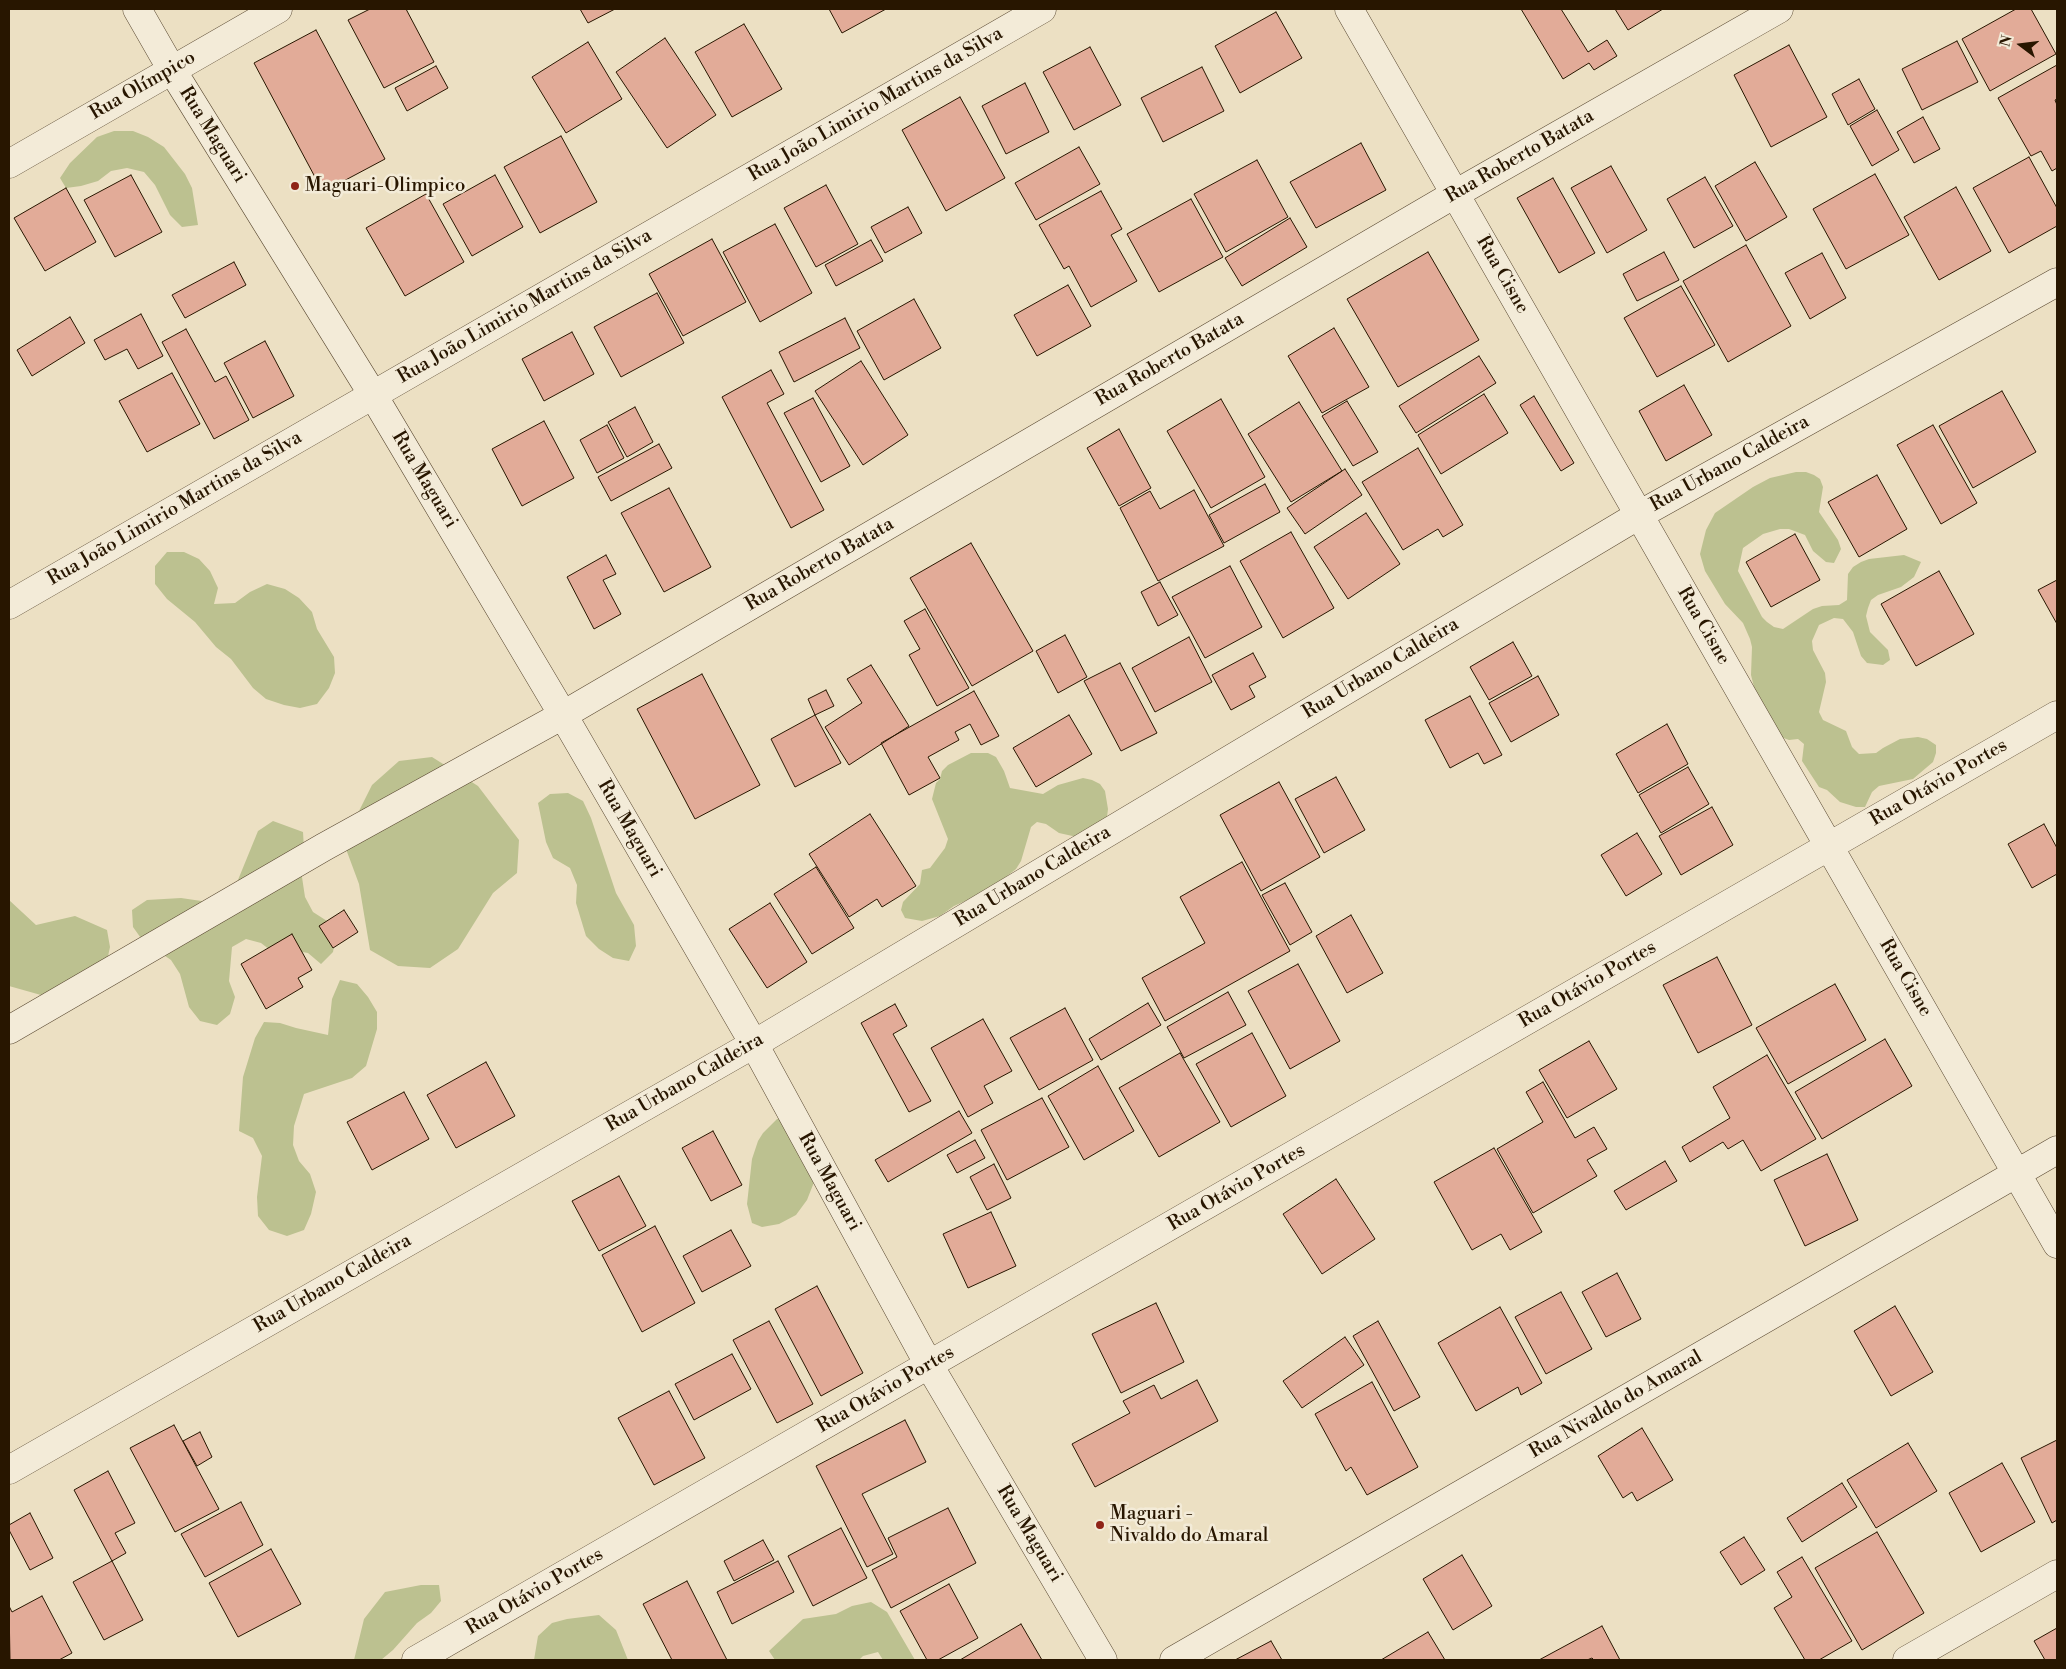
<!DOCTYPE html>
<html>
<head>
<meta charset="utf-8">
<style>
	body { margin:0 }
	#map { position:relative; width:2066px; height:1669px; overflow:hidden; background:#ece0c3; font-family:"Libre Bodoni",serif }
	canvas { display:block }
	.frame { position:absolute; inset:0; border:10px solid #281600; pointer-events:none }
	.north { position:absolute; left:1996px; top:20px; width:50px; height:50px; -webkit-text-stroke:4px #f3ebd8; paint-order:stroke; rotate:285deg; font-size:14px; font-weight:700; line-height:20px; text-align:center; color:#281600 }
	.north::after { content:''; display:block; margin:auto; width:18px; height:22px; background:#281600; clip-path:polygon(50% 0,100% 100%,50% 72%,0 100%) }
</style>
</head>
<body>
<div id="map">
<canvas width="2066" height="1669"></canvas>
<div class="frame"></div>
<div class="north">N</div>
</div>
<script>
const ctx = document.querySelector('canvas').getContext('2d');
ctx.lineJoin = 'round';
function paint(path, color) { ctx.fillStyle = color; ctx.fill(path, 'evenodd'); }
const toPath = rows => new Path2D(rows.map(r => 'M' + r).join(''));
function stroke(path, color, width, dash) { ctx.strokeStyle = color; ctx.lineWidth = width; ctx.lineCap = dash ? 'butt' : 'round'; ctx.setLineDash(dash || []); ctx.stroke(path); }
function label(font, color, halo, rows, align = 'center') {
  ctx.font = font + ' "Libre Bodoni",serif'; ctx.lineWidth = 5; ctx.setLineDash([]); ctx.textBaseline = 'middle'; ctx.strokeStyle = halo; ctx.fillStyle = color; for (const [text, x, y, turn = 0] of rows) {
    ctx.save(); ctx.translate(x, y); ctx.rotate((+turn || 0) * Math.PI / 180); ctx.textAlign = isNaN(turn) ? turn : align; if (halo) ctx.strokeText(text, 0, 0); ctx.fillText(text, 0, 0); ctx.restore();
  }
}
paint(toPath([
	[114,131,133,131,148,137,164,147,185,174,192,188,198,225,182,227,170,215,155,185,144,172,127,168,111,171,98,181,81,186,66,188,60,178,70,163,97,137],
	[1796,472,1806,472,1814,475,1820,479,1823,487,1819,512,1838,540,1841,549,1834,563,1826,562,1813,551,1805,535,1789,529,1780,529,1763,534,1743,548,1738,571,1762,617,1767,622,1774,627,1783,629,1813,609,1822,606,1839,605,1847,600,1848,574,1853,567,1861,562,1869,559,1904,555,1921,562,1914,577,1901,587,1878,595,1871,600,1868,608,1866,616,1870,632,1888,650,1890,660,1883,665,1867,663,1861,656,1853,632,1843,619,1834,618,1819,625,1812,641,1813,650,1825,673,1826,682,1819,712,1823,720,1846,731,1852,747,1859,754,1876,753,1883,748,1900,739,1918,737,1927,739,1936,745,1936,753,1933,762,1913,779,1879,786,1872,792,1865,807,1856,807,1840,802,1827,790,1819,787,1802,761,1804,744,1798,739,1789,740,1781,737,1755,691,1751,675,1752,647,1750,639,1743,623,1725,604,1705,571,1700,554,1706,530,1715,513,1753,487,1770,478],
	[167,552,184,552,199,559,210,571,218,588,214,604,235,603,250,592,267,584,285,589,299,598,312,612,317,629,334,657,335,673,329,688,317,704,300,708,284,705,266,699,253,688,231,659,216,647,195,622,167,599,155,584,155,566],
	[971,753,988,753,996,757,1004,771,1010,788,1043,794,1058,785,1083,778,1092,780,1100,784,1105,791,1108,809,1107,817,1077,837,1059,833,1046,824,1037,822,1031,827,1021,861,1016,869,988,891,954,906,940,916,922,921,905,918,901,910,903,902,920,884,922,870,930,868,945,848,948,839,932,799,936,783,940,779,942,771,948,765],
	[432,757,478,786,519,840,517,873,493,893,458,949,430,968,398,966,370,950,359,884,346,849,357,815,372,785,399,761],
	[568,793,583,801,591,818,616,893,634,925,636,946,629,961,613,958,599,949,586,936,576,903,577,885,570,868,553,858,546,842,538,803,550,794],
	[273,821,303,832,304,849,300,864,305,897,313,912,327,921,336,935,333,952,321,964,308,953,291,950,274,953,261,943,246,939,232,947,229,981,235,997,230,1014,217,1025,200,1021,189,1007,180,974,171,960,143,941,133,927,132,910,147,900,181,898,215,903,231,897,258,831],
	[9,900,36,925,75,916,107,930,110,947,107,961,48,997,9,986],
	[340,980,357,984,368,997,377,1012,377,1029,366,1066,352,1078,304,1094,294,1126,293,1145,299,1161,310,1174,316,1192,311,1214,304,1230,287,1236,269,1230,258,1216,257,1197,262,1156,253,1138,239,1131,243,1077,255,1038,264,1022,280,1023,296,1028,328,1035,332,999],
	[787,1116,818,1172,807,1200,796,1215,779,1224,762,1227,752,1223,747,1204,752,1159,758,1141,763,1133,777,1119],
	[421,1585,439,1585,441,1601,431,1613,417,1623,393,1650,381,1660,354,1660,364,1619,385,1592],
	[871,1602,887,1612,915,1660,883,1660,878,1652,863,1656,859,1660,775,1660,769,1651,803,1619,836,1614,852,1606],
	[599,1615,616,1630,628,1660,534,1660,538,1636,552,1623,567,1619]
]), '#bcc190');
const building = toPath([
	[370,9,406,9,434,62,384,88,348,20,370,9],
	[580,9,615,9,588,23,580,9],
	[829,9,886,9,842,33,829,9],
	[1521,9,1561,9,1588,52,1607,40,1617,56,1594,70,1589,63,1563,79,1521,9],
	[1615,9,1663,9,1628,30,1615,9],
	[2016,9,2031,9,2056,54,1990,91,1962,39,2016,9],
	[1276,12,1302,58,1240,93,1215,46,1276,12],
	[744,24,782,89,732,117,695,52,744,24],
	[316,30,385,159,323,192,254,63,316,30],
	[665,38,716,115,667,148,616,72,665,38],
	[1957,41,1978,82,1922,110,1902,69,1957,41],
	[588,42,622,99,566,133,532,77,588,42],
	[1789,45,1827,117,1771,147,1734,75,1789,45],
	[1090,47,1121,105,1074,130,1043,72,1090,47],
	[2057,65,2057,99,2055,100,2057,105,2057,168,2052,171,2041,151,2031,156,1998,98,2057,65],
	[436,66,448,88,407,111,395,88,436,66],
	[1202,67,1224,111,1163,142,1141,98,1202,67],
	[1859,79,1875,109,1848,125,1832,94,1859,79],
	[1025,83,1049,132,1006,154,982,106,1025,83],
	[960,97,1005,178,946,211,902,130,960,97],
	[1877,110,1899,150,1872,166,1850,126,1877,110],
	[1923,117,1940,149,1914,163,1897,132,1923,117],
	[561,136,597,202,540,233,504,167,561,136],
	[1361,143,1386,190,1316,228,1290,182,1361,143],
	[1079,147,1100,184,1036,220,1015,183,1079,147],
	[2029,157,2057,208,2057,226,2009,253,1973,188,2029,157],
	[1257,160,1288,217,1226,252,1194,194,1257,160],
	[1755,162,1787,217,1746,241,1715,186,1755,162],
	[1611,166,1647,230,1607,253,1571,188,1611,166],
	[1875,174,1909,235,1846,269,1813,209,1875,174],
	[131,175,162,232,115,257,84,200,131,175],
	[495,175,523,227,472,256,443,204,495,175],
	[1705,177,1733,226,1694,248,1667,199,1705,177],
	[1553,178,1595,253,1559,273,1517,198,1553,178],
	[826,185,858,244,816,267,784,208,826,185],
	[1956,187,1991,251,1939,280,1904,217,1956,187],
	[66,188,96,242,45,271,14,218,66,188],
	[1101,191,1122,229,1111,235,1137,281,1091,307,1069,266,1064,269,1039,225,1101,191],
	[426,194,464,262,405,296,366,228,426,194],
	[1191,199,1223,257,1159,292,1127,234,1191,199],
	[908,207,922,233,885,253,871,227,908,207],
	[1290,218,1307,247,1242,286,1225,258,1290,218],
	[775,224,812,293,760,322,723,252,775,224],
	[712,239,746,302,683,336,649,274,712,239],
	[871,240,883,261,836,286,825,265,871,240],
	[1746,245,1791,326,1728,362,1683,281,1746,245],
	[1428,252,1479,340,1398,387,1347,299,1428,252],
	[1664,252,1679,280,1637,301,1623,274,1664,252],
	[1822,253,1846,298,1810,319,1785,273,1822,253],
	[234,262,246,285,185,318,172,295,234,262],
	[1068,285,1091,326,1037,356,1014,315,1068,285],
	[1681,286,1715,345,1657,377,1624,318,1681,286],
	[657,293,684,343,621,377,594,327,657,293],
	[914,299,941,348,884,380,857,331,914,299],
	[141,314,163,356,138,369,127,349,105,360,94,340,141,314],
	[70,317,85,343,32,376,17,350,70,317],
	[845,318,860,348,794,382,779,352,845,318],
	[1334,328,1369,387,1322,413,1288,356,1334,328],
	[186,329,215,382,226,376,249,420,214,439,162,342,186,329],
	[572,332,594,374,544,401,522,359,572,332],
	[265,341,294,396,253,418,224,363,265,341],
	[1479,356,1496,383,1416,433,1399,406,1479,356],
	[861,361,908,435,863,465,815,391,861,361],
	[771,370,784,394,767,403,824,510,791,528,722,397,771,370],
	[172,373,200,424,147,452,119,401,172,373],
	[1684,385,1712,435,1666,461,1639,411,1684,385],
	[2002,391,2036,452,1973,488,1939,426,2002,391],
	[1484,394,1508,433,1441,474,1418,435,1484,394],
	[1534,396,1574,463,1561,471,1520,405,1534,396],
	[813,398,850,466,821,482,784,413,813,398],
	[1221,399,1265,477,1211,508,1167,431,1221,399],
	[1347,401,1378,452,1353,466,1322,416,1347,401],
	[1299,402,1342,471,1291,502,1248,434,1299,402],
	[635,407,653,442,627,457,608,422,635,407],
	[544,421,574,478,522,506,492,449,544,421],
	[607,425,624,458,597,473,580,440,607,425],
	[1933,425,1977,503,1941,524,1897,445,1933,425],
	[1119,429,1151,488,1119,506,1087,448,1119,429],
	[659,444,672,468,611,501,598,477,659,444],
	[1418,448,1463,525,1443,537,1438,529,1403,550,1362,482,1418,448],
	[1345,469,1362,495,1305,534,1287,508,1345,469],
	[1877,475,1907,529,1859,557,1828,502,1877,475],
	[1265,484,1280,512,1224,543,1209,515,1265,484],
	[669,488,711,567,664,592,621,513,669,488],
	[1194,490,1224,546,1158,581,1120,508,1150,491,1160,509,1194,490],
	[1366,513,1400,564,1348,599,1314,547,1366,513],
	[1291,532,1334,608,1283,638,1240,561,1291,532],
	[1795,534,1820,580,1771,607,1746,562,1795,534],
	[971,543,1033,651,972,686,910,578,971,543],
	[606,555,616,574,603,580,621,614,594,629,567,577,606,555],
	[1230,566,1262,627,1205,658,1172,597,1230,566],
	[1939,571,1974,634,1916,666,1881,604,1939,571],
	[2057,580,2057,624,2038,590,2057,580],
	[1160,582,1178,615,1158,626,1141,592,1160,582],
	[925,609,969,688,937,706,909,655,920,649,904,621,925,609],
	[1065,635,1087,677,1058,693,1036,651,1065,635],
	[1189,637,1212,682,1155,712,1132,668,1189,637],
	[1513,642,1532,676,1489,700,1470,667,1513,642],
	[1253,653,1266,677,1249,686,1255,697,1231,710,1212,675,1253,653],
	[1120,663,1157,733,1121,751,1084,681,1120,663],
	[871,665,909,726,849,765,825,727,862,703,847,679,871,665],
	[702,674,760,785,695,819,637,709,702,674],
	[1538,676,1559,715,1511,742,1489,703,1538,676],
	[826,690,834,706,815,715,808,699,826,690],
	[974,691,999,736,981,745,970,724,955,732,959,740,928,757,940,778,909,795,881,743,974,691],
	[1470,696,1502,755,1484,764,1478,753,1450,768,1425,720,1470,696],
	[815,715,841,763,795,787,771,739,815,715],
	[1069,715,1092,754,1036,787,1013,748,1069,715],
	[1667,724,1688,764,1638,793,1616,754,1667,724],
	[1688,767,1709,804,1661,833,1639,795,1688,767],
	[1336,777,1365,830,1324,853,1295,799,1336,777],
	[1279,782,1320,857,1261,891,1220,815,1279,782],
	[1712,807,1733,845,1681,875,1659,836,1712,807],
	[870,814,916,886,882,907,877,899,849,917,809,854,870,814],
	[2044,824,2057,848,2057,874,2032,888,2008,844,2044,824],
	[1637,833,1662,874,1626,896,1601,855,1637,833],
	[1242,862,1290,951,1165,1021,1142,978,1205,943,1180,897,1242,862],
	[816,867,854,928,812,954,774,894,816,867],
	[1285,883,1312,932,1290,945,1262,895,1285,883],
	[770,903,807,962,767,988,729,929,770,903],
	[344,910,358,932,333,948,319,926,344,910],
	[1351,915,1383,973,1347,993,1316,936,1351,915],
	[292,934,312,970,298,978,303,987,266,1009,241,964,292,934],
	[1717,957,1752,1025,1698,1053,1663,985,1717,957],
	[1298,964,1340,1041,1290,1069,1248,991,1298,964],
	[1835,984,1866,1040,1788,1084,1756,1028,1835,984],
	[1228,992,1246,1025,1184,1058,1167,1027,1228,992],
	[1148,1003,1161,1025,1101,1060,1089,1039,1148,1003],
	[895,1004,907,1026,893,1034,931,1101,909,1112,861,1023,895,1004],
	[1065,1008,1093,1060,1039,1090,1010,1038,1065,1008],
	[983,1019,1012,1071,984,1086,993,1103,968,1117,931,1048,983,1019],
	[1252,1033,1286,1096,1231,1127,1196,1064,1252,1033],
	[1885,1039,1912,1086,1822,1139,1795,1092,1885,1039],
	[1589,1041,1617,1089,1567,1118,1539,1070,1589,1041],
	[1180,1053,1220,1122,1159,1157,1119,1088,1180,1053],
	[1767,1055,1816,1139,1761,1171,1743,1140,1728,1149,1723,1142,1690,1162,1682,1147,1730,1118,1713,1087,1767,1055],
	[486,1062,515,1116,456,1148,427,1095,486,1062],
	[1098,1066,1134,1131,1084,1160,1048,1096,1098,1066],
	[1543,1082,1575,1138,1594,1127,1607,1149,1587,1160,1597,1176,1533,1213,1497,1149,1543,1122,1526,1092,1543,1082],
	[404,1092,429,1139,372,1170,347,1122,404,1092],
	[1042,1098,1069,1147,1007,1180,981,1130,1042,1098],
	[959,1111,972,1133,888,1182,875,1160,959,1111],
	[713,1131,742,1185,711,1201,682,1148,713,1131],
	[975,1140,985,1158,957,1173,947,1155,975,1140],
	[1494,1148,1542,1232,1510,1250,1501,1234,1472,1250,1434,1182,1494,1148],
	[1827,1154,1858,1220,1805,1246,1774,1180,1827,1154],
	[1665,1161,1677,1181,1626,1210,1614,1191,1665,1161],
	[994,1164,1011,1198,987,1210,970,1177,994,1164],
	[619,1176,646,1226,599,1251,572,1201,619,1176],
	[1336,1179,1375,1239,1322,1274,1283,1214,1336,1179],
	[991,1212,1016,1266,968,1288,943,1234,991,1212],
	[655,1226,695,1303,642,1332,602,1255,655,1226],
	[731,1230,751,1266,702,1292,683,1256,731,1230],
	[1617,1273,1641,1319,1606,1337,1582,1292,1617,1273],
	[817,1286,863,1373,821,1396,775,1309,817,1286],
	[1561,1292,1592,1349,1546,1374,1515,1317,1561,1292],
	[1156,1303,1184,1362,1121,1393,1092,1334,1156,1303],
	[1895,1306,1933,1372,1891,1396,1854,1331,1895,1306],
	[1500,1307,1542,1383,1521,1395,1518,1387,1476,1411,1438,1343,1500,1307],
	[769,1321,813,1404,777,1423,733,1340,769,1321],
	[1378,1321,1420,1397,1394,1411,1353,1336,1378,1321],
	[1345,1337,1364,1365,1302,1408,1283,1381,1345,1337],
	[732,1354,751,1389,694,1420,675,1384,732,1354],
	[1197,1380,1218,1421,1095,1487,1072,1444,1130,1413,1123,1401,1154,1385,1161,1399,1197,1380],
	[1372,1382,1418,1467,1367,1495,1351,1467,1346,1471,1315,1414,1372,1382],
	[669,1391,705,1458,654,1485,618,1418,669,1391],
	[905,1420,926,1462,862,1494,893,1554,867,1567,816,1466,905,1420],
	[174,1425,219,1509,175,1532,130,1448,174,1425],
	[1642,1428,1673,1480,1637,1501,1632,1492,1623,1498,1598,1456,1642,1428],
	[200,1432,212,1457,197,1466,183,1441,200,1432],
	[2057,1440,2057,1520,2052,1523,2021,1458,2057,1440],
	[1908,1443,1937,1491,1876,1528,1847,1480,1908,1443],
	[2002,1463,2035,1522,1981,1552,1949,1493,2002,1463],
	[108,1471,135,1523,115,1533,126,1553,112,1561,74,1490,108,1471],
	[1842,1483,1857,1507,1802,1542,1787,1518,1842,1483],
	[241,1502,263,1545,205,1577,181,1534,241,1502],
	[948,1508,976,1563,891,1608,872,1570,897,1557,888,1538,948,1508],
	[30,1513,53,1558,30,1570,9,1530,9,1525,30,1513],
	[841,1528,867,1578,813,1606,788,1556,841,1528],
	[1877,1532,1924,1613,1862,1650,1815,1568,1877,1532],
	[1744,1537,1765,1570,1741,1585,1720,1552,1744,1537],
	[763,1540,774,1560,734,1581,724,1561,763,1540],
	[271,1549,301,1604,238,1637,209,1583,271,1549],
	[1462,1555,1492,1606,1453,1630,1423,1579,1462,1555],
	[1802,1557,1852,1641,1819,1660,1805,1660,1774,1608,1792,1597,1777,1572,1802,1557],
	[112,1561,143,1620,104,1640,73,1582,112,1561],
	[778,1561,794,1592,732,1624,717,1592,778,1561],
	[687,1581,727,1660,672,1660,643,1604,687,1581],
	[949,1584,978,1638,938,1660,927,1660,900,1611,949,1584],
	[42,1596,72,1653,59,1660,10,1660,9,1606,12,1612,42,1596],
	[1021,1624,1042,1660,960,1660,1021,1624],
	[1602,1626,1620,1660,1594,1660,1592,1658,1587,1660,1539,1660,1602,1626],
	[2057,1628,2057,1660,2045,1660,2034,1641,2057,1628],
	[1428,1632,1445,1660,1381,1660,1428,1632],
	[1271,1641,1282,1660,1235,1660,1271,1641]
]);
paint(building, '#e2ab98');
stroke(building, '#281600', 1);
const minor = toPath([
	[137,9,172,70,373,395,563,715,754,1044,929,1365,1103,1660],
	[1349,9,2057,1244],
	[9,164,278,9],
	[9,605,1042,9],
	[9,1030,324,847,563,715,1455,194,1779,9],
	[9,1470,754,1044,1639,515,2057,282],
	[416,1660,2057,715],
	[1174,1660,2057,1150],
	[1907,1660,2057,1574]
]);
stroke(minor, '#594831', 29);
stroke(minor, '#f3ebd8', 28);
for (const [x, y, r, color] of [
	[295,186,5,"#8f2418"],
	[1100,1525,5,"#8f2418"]
]) { const dot = new Path2D(); dot.arc(x, y, r, 0, 2 * Math.PI); ctx.fillStyle = color; ctx.fill(dot); stroke(dot, '#f3ebd8', 2); }
label('19px', '#281600', '#f3ebd8', [
	["Rua Olímpico",143,86,-30],
	["Rua João Limirio Martins da Silva",876,105,-30],
	["Rua Maguari",212,135,58],
	["Rua Roberto Batata",1520,157,-30],
	["Rua Cisne",1502,275,60],
	["Rua João Limirio Martins da Silva",525,307,-30],
	["Rua Roberto Batata",1170,360,-30],
	["Rua Urbano Caldeira",1730,464,-29],
	["Rua Maguari",424,480,59],
	["Rua João Limirio Martins da Silva",175,509,-30],
	["Rua Roberto Batata",820,565,-30],
	["Rua Cisne",1703,626,60],
	["Rua Urbano Caldeira",1381,669,-31],
	["Rua Otávio Portes",1939,783,-30],
	["Rua Maguari",629,829,60],
	["Rua Urbano Caldeira",1033,877,-31],
	["Rua Cisne",1905,978,60],
	["Rua Otávio Portes",1588,985,-30],
	["Rua Urbano Caldeira",685,1083,-30],
	["Rua Maguari",829,1182,61],
	["Rua Otávio Portes",1237,1188,-30],
	["Rua Urbano Caldeira",333,1284,-30],
	["Rua Otávio Portes",886,1390,-30],
	["Rua Nivaldo do Amaral",1616,1405,-30],
	["Rua Maguari",1029,1534,59],
	["Rua Otávio Portes",535,1592,-30]
]);
label('19px', '#281600', '#f3ebd8', [
	["Maguari-Olimpico",305,186],
	["Maguari -",1110,1514],
	["Nivaldo do Amaral",1110,1536]
], 'left');
</script>
</body>
</html>
